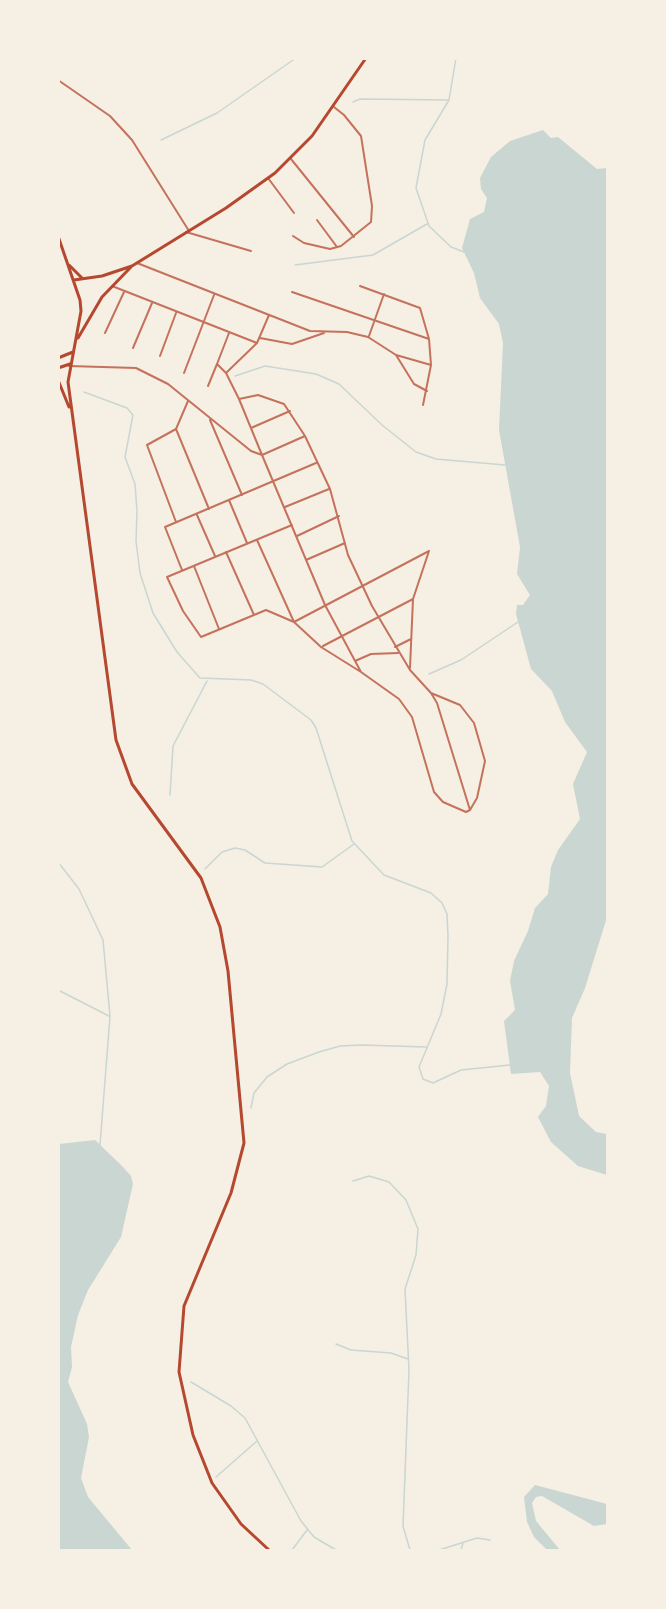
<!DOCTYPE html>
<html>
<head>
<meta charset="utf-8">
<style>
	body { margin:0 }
	#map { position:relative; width:666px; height:1609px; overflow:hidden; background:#f6efe4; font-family:Figtree,sans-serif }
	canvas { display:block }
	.frame { position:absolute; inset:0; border:60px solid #f6efe4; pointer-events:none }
</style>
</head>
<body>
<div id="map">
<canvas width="666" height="1609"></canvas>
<div class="frame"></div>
</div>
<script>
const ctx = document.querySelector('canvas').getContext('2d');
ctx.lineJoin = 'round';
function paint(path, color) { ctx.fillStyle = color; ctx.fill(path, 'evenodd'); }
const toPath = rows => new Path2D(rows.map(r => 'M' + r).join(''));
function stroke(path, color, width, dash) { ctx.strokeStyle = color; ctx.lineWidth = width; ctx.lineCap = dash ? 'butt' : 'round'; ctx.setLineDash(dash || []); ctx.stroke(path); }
paint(toPath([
	[543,130,551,138,558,137,597,169,607,168,608,914,585,988,572,1018,570,1073,579,1116,596,1132,607,1134,607,1175,578,1166,551,1142,538,1117,546,1106,549,1086,540,1072,511,1074,504,1021,515,1010,510,981,514,961,528,931,535,908,548,894,551,867,558,850,580,819,573,784,587,752,565,722,552,691,531,669,516,614,517,605,523,605,530,595,517,574,520,547,499,430,503,343,499,324,480,298,474,273,462,248,470,219,484,212,487,198,481,189,480,178,491,157,510,141],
	[95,1140,123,1167,131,1176,133,1184,121,1237,88,1290,78,1315,71,1347,72,1367,68,1382,87,1424,89,1437,81,1478,88,1497,132,1550,59,1550,59,1144],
	[535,1485,607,1504,607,1524,594,1526,542,1496,536,1497,532,1503,536,1521,560,1550,547,1550,534,1537,527,1522,524,1497]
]), '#c9d6d2');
stroke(toPath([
	[456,58,449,100,425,140,416,188,429,226,451,247,464,252],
	[353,102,360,99,448,100],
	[161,140,217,113,296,58],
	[295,265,373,255,427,224],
	[235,376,265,366,316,374,339,384,382,425,416,452,436,459,505,465],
	[84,392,127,408,133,415,125,457,135,484,137,511,136,541,140,573,153,613,177,652,200,678,251,680,263,684,311,720,316,728,352,841,384,875,431,893,442,903,447,914,448,936,447,984,441,1014,419,1067,423,1079,433,1083,461,1070,510,1065],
	[429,674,461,660,518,622],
	[170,795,173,746,207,681],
	[58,862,79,889,103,940,110,1016,100,1145],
	[205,869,222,852,235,848,245,850,265,863,322,867,354,844],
	[58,990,109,1016],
	[251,1108,254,1093,267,1077,287,1064,319,1052,340,1046,362,1045,426,1047],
	[353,1181,369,1176,389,1182,406,1200,418,1229,416,1255,405,1289,409,1370,403,1526,410,1550],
	[336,1344,351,1350,391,1353,408,1359],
	[191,1382,231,1406,245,1418,301,1521,314,1537,336,1550],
	[216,1477,257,1441],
	[292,1550,307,1530],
	[439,1550,477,1538,490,1540],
	[461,1550,463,1543]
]), '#c9d6d2', 1.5);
stroke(toPath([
	[58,80,110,116,132,140,189,231],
	[291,159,354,237],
	[268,178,294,213],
	[317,220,337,247],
	[186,232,251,251],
	[293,236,304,243,330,249,341,246,371,222,372,206,361,136,344,115,334,107],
	[137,263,310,331,347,332,368,337,396,355,414,384,427,391],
	[112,286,257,343],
	[360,286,420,308,429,339,431,365,423,405],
	[292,292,429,339],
	[105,333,124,292],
	[229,333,217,364,226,373,239,399,262,455,305,436],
	[369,336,384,294],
	[260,338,292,344,324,333],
	[133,348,152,303],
	[396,355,431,365],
	[160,356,176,313],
	[69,366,136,368,168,384,251,451,262,455,325,605,361,672,399,699,412,717,434,792,443,802,466,812,470,810,477,798,485,761,474,723,460,705,431,693],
	[184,373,214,295],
	[226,373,257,343,269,315],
	[208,386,217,364],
	[239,399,258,395,284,404,305,436,330,489,348,555,372,606,410,670,431,693,437,703,470,810],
	[210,420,242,495],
	[251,428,290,411],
	[176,429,209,509],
	[229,500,247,543],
	[285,507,329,489],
	[197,515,215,556],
	[176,522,147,445,176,429,188,401],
	[292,525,167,577,183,611,201,637,266,610,294,622],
	[297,536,339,516],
	[257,540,294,622,321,647,361,672],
	[226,552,254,615],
	[306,560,345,543],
	[194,566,219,629],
	[182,570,165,527,316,463],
	[294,622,429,551],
	[323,646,413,599],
	[395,647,411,639],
	[355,661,371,654,398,653],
	[410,668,413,599,429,551]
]), '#c5725c', 2);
stroke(toPath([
	[58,236,80,300,81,311,68,382,116,740,132,784,201,878,220,927,228,971,244,1143,231,1193,184,1306,179,1372,193,1435,212,1483,241,1524,269,1550],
	[69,265,82,278],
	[74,280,102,276,132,266,226,208,275,173,312,136,366,58],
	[78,338,102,297,131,267],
	[58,358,73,352],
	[58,368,70,364],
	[58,380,69,407]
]), '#b5482f', 3);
</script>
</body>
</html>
